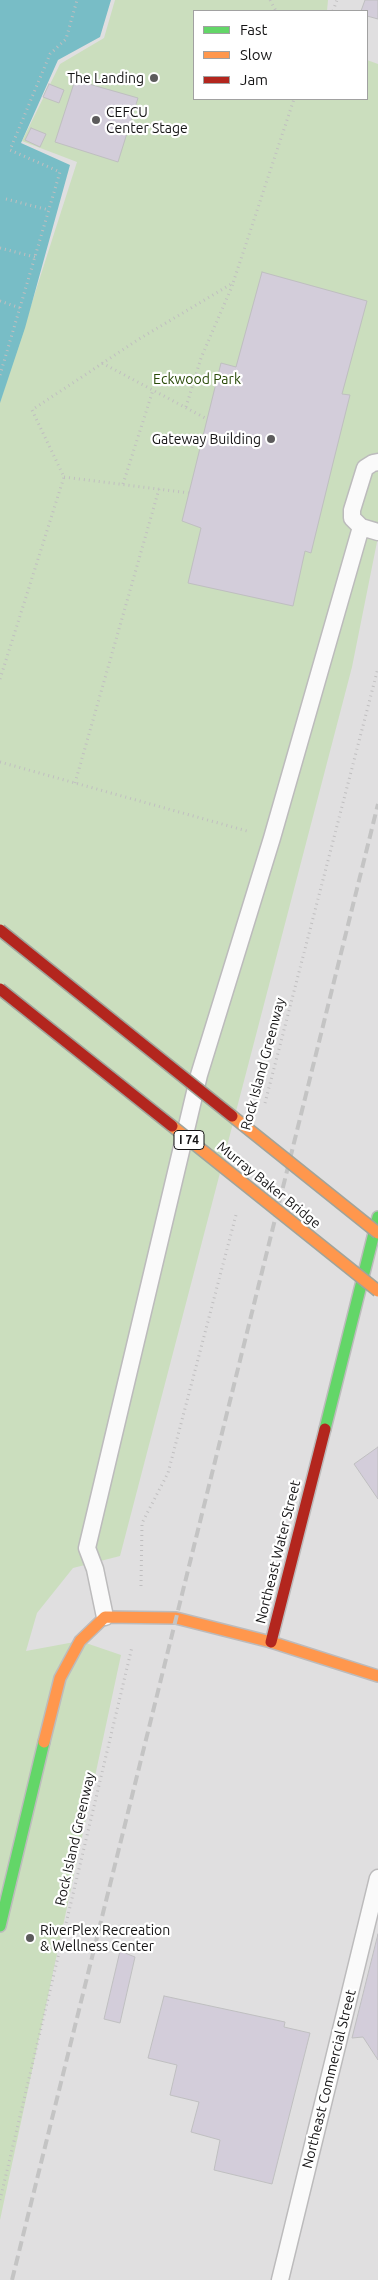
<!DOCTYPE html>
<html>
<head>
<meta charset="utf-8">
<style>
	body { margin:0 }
	#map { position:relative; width:378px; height:2280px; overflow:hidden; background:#e0dfe0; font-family:Ubuntu,sans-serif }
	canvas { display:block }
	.legend { position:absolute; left:193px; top:10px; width:175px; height:90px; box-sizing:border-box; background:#fff; border:1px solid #a1a1a1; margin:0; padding:6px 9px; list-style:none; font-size:15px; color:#151415 }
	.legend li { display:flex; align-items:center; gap:10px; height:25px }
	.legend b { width:25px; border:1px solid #a1a1a1 }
</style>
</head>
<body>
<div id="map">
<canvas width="378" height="2280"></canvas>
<ul class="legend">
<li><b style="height:6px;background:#63d668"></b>Fast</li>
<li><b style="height:6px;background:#ff974d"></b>Slow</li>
<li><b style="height:6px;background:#b3261e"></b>Jam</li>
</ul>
</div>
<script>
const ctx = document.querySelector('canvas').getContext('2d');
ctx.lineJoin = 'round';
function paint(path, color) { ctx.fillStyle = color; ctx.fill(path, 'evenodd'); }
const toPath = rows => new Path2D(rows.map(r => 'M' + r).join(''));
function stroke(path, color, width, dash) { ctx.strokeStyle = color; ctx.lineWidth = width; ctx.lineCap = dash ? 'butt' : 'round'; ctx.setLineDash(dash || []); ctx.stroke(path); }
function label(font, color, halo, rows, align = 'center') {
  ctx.font = font + ' Ubuntu,sans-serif'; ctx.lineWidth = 4.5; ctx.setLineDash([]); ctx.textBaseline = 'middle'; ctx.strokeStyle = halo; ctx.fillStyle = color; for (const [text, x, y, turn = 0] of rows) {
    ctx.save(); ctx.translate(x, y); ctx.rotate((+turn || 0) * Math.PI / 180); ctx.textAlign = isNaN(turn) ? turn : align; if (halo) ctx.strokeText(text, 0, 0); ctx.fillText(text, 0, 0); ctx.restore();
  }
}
paint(toPath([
	[115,0,328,0,327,11,194,11,194,99,367,99,367,60,378,64,378,537,352,667,120,1556,73,1568,37,1613,26,1651,80,1641,121,1655,0,2220,0,402,77,162,22,141,60,64,104,38]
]), '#cbdebe');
paint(toPath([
	[0,0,111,0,100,37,58,60,21,143,70,165,25,328,0,403]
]), '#78bdc6');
const building = toPath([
	[365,0,378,0,378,19,367,16,367,11,361,11,365,0],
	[75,80,138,98,118,162,55,142,75,80],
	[49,84,64,90,59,103,43,97,49,84],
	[31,128,46,134,40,147,25,140,31,128],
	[262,272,367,301,342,394,350,395,334,459,311,553,305,551,293,606,188,583,201,528,182,521,221,363,236,367,262,272],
	[378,1447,378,1499,354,1464,378,1447],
	[378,1934,378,2060,363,2037,352,2038,378,1934],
	[120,1951,135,1957,120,2023,104,2019,120,1951],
	[164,1996,285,2022,284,2027,310,2033,272,2184,214,2170,220,2140,191,2132,199,2102,170,2095,177,2065,148,2058,164,1996]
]);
paint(building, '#d3cdda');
stroke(building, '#bfbfc0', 1);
const lane = toPath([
	[378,462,373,463,365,468,352,510,352,518,361,527,378,532],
	[105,1617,95,1569,87,1548,199,1075,272,838,361,527],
	[280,2280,378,1878]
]);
const fast = toPath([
	[325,1429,378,1217],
	[0,1926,44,1742]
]);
const slow = toPath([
	[44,1742,60,1678,80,1641,105,1617,176,1618,271,1642,378,1676]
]);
const jam = toPath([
	[271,1642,325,1429]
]);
stroke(lane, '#bcbbbc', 19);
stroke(fast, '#bcbbbc', 14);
stroke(slow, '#bcbbbc', 14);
stroke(jam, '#bcbbbc', 14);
stroke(toPath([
	[270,0,276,11],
	[333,11,337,0],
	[6,199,49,210],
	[0,248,35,257],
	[0,301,20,308],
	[102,363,207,419],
	[0,375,60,172,10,150,50,54,66,39,77,0],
	[186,407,201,358,233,284],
	[64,477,189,493],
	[123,484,153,390],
	[0,679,64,477,32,410,139,339,233,283,294,99],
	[0,762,247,831],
	[75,783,159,489],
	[265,1103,378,668],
	[141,1586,142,1523,168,1473,236,1215],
	[0,2200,132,1647]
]), '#c0bfc0', 3, [1, 4]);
stroke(lane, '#fafafa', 16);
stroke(fast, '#63d668', 11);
stroke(slow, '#ff974d', 11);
stroke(jam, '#b3261e', 11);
stroke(toPath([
	[12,2280,378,804]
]), '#c4c4c4', 4, [10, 5]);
const slowBridge = toPath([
	[232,1116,378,1233],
	[172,1126,378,1291]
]);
const jamBridge = toPath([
	[0,930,232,1116],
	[0,989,172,1126]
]);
stroke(slowBridge, '#a0a49b', 14, []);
stroke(jamBridge, '#a0a49b', 14, []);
stroke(slowBridge, '#ff974d', 11);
stroke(jamBridge, '#b3261e', 11);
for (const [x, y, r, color] of [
	[154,78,5,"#5c5b5c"],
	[96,120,5,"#5c5b5c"],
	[271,439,5,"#5c5b5c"],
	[30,1938,5,"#5c5b5c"]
]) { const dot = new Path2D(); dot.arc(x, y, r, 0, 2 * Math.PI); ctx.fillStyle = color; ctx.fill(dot); stroke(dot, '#fff', 2); }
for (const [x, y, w] of [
	[189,1140,30]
]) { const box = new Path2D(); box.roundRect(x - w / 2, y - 9.5, w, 19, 4); ctx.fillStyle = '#fff'; ctx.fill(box); stroke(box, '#151415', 1); }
label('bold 12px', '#151415', null, [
	["I 74",189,1140]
]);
label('14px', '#151415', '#fff', [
	["The Landing",144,78],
	["CEFCU",106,112,"left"],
	["Center Stage",106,128,"left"],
	["Gateway Building",261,439],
	["RiverPlex Recreation",40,1930,"left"],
	["& Wellness Center",40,1946,"left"]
], 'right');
label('14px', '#2a4b09', '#fff', [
	["Eckwood Park",197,379]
]);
label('14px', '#151415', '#fff', [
	["Rock Island Greenway",263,1064,-75],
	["Murray Baker Bridge",269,1185,39],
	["Northeast Water Street",278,1552,-76],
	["Rock Island Greenway",75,1839,-77],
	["Northeast Commercial Street",329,2079,-76]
]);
</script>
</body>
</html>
